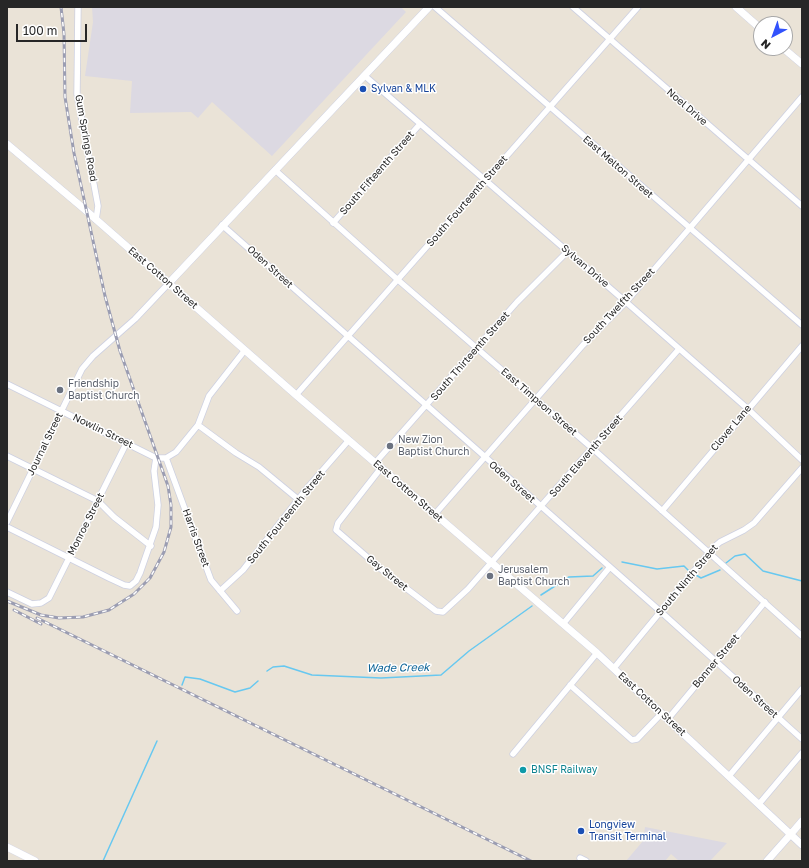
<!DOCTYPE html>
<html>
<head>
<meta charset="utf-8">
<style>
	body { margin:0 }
	#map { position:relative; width:809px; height:868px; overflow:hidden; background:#eae3d7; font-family:"Golos Text",sans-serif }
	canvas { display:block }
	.frame { position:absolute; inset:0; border:8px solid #272727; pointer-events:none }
	.north { position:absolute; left:753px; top:16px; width:40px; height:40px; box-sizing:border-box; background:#fff; border:1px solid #a9a9a9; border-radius:50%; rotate:221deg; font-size:11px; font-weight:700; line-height:16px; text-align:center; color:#272727 }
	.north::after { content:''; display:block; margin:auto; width:14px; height:18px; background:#3252fc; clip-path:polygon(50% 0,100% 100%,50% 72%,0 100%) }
	.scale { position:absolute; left:16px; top:24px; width:71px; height:18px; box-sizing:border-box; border:2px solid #272727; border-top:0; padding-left:5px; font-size:12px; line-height:14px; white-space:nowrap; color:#272727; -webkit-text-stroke:3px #fff; paint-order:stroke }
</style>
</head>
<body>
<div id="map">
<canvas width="809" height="868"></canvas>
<div class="frame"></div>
<div class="north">N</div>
<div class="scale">100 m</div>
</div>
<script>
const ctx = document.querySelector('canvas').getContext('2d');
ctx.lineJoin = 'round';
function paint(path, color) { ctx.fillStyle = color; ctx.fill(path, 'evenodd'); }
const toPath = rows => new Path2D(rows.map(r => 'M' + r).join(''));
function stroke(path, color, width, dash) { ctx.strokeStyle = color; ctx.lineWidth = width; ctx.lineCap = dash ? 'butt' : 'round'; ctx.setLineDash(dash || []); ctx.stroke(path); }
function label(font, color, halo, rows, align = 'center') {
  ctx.font = font + ' "Golos Text",sans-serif'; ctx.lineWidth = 3; ctx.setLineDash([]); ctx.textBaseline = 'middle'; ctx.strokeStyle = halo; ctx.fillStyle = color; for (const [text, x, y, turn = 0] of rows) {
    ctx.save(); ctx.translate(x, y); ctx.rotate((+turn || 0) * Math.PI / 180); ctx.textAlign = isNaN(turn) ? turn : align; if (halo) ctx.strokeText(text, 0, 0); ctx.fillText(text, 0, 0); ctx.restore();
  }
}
paint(toPath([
	[92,7,401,7,406,12,272,156,212,102,198,118,191,112,130,113,132,81,85,76,93,22],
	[645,827,727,843,710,861,679,861,671,854,665,861,626,861,643,841]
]), '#dcd9e2');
stroke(toPath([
	[622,562,657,569,684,566,688,570],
	[726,563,735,556,745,554,763,571,802,581],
	[696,575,701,578,720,570],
	[541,595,569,577,593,576,602,568],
	[267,671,273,667,284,666,312,675,381,678,441,675,469,651,532,606],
	[182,685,185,677,200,679,235,692,250,688,258,681],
	[103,861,157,741]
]), '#67c8f0', 1.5);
const minor = toPath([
	[78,7,77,94,98,206,96,220],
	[435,7,802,325],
	[573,7,802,206],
	[365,76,626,302,748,409,802,460],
	[275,170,398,280,592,448,802,636],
	[333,223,420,124],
	[222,225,660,611,802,739],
	[7,384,156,458,166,458,176,452,198,425,209,396,245,350],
	[296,395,638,7],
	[198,425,236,453,259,467,299,500],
	[7,456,98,501,114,517,151,546],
	[166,458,211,580,237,611],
	[375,463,517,302,568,251],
	[381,468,338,523,336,530,381,569,436,611,443,612,468,589,679,349],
	[662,511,802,346],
	[435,514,583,345,626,302,689,229,802,97],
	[7,522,82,369,93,356,135,319,169,283],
	[7,527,109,578,124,585,130,586,136,581,140,573,156,527,158,505,154,471,156,458],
	[220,591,243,570,308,487,349,440],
	[7,592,32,604,41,603,49,598,127,442],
	[563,624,610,567],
	[614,668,713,548,720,542,744,530,754,523,802,468],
	[570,685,632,740,637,739,662,713],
	[668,719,765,602],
	[513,754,597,653],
	[729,776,802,689],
	[759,804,802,753],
	[580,858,586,861]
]);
const tertiary = toPath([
	[736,7,761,29],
	[783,48,802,64],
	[169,283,429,7],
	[7,847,35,861],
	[767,861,790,835]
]);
const secondary = toPath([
	[7,144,83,208,296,395,597,653,802,845],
	[790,835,802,821]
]);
stroke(minor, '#cdd0e1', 7);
stroke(tertiary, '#cdd0e1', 8);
stroke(secondary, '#cdd0e1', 8);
stroke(minor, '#fff', 5.5);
stroke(tertiary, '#fff', 7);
stroke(secondary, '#fff', 7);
const rail = toPath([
	[7,601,41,615,59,618,83,617,109,610,134,594,150,578,164,552,171,527,171,505,168,486,120,351,105,296,74,153,65,97,64,34,61,7],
	[14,610,41,624],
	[37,618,531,861]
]);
stroke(rail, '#9b9db2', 3);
stroke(rail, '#fff', 1.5, [4.5]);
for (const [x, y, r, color] of [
	[363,89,4,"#1a4fb4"],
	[60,390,4,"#6b7280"],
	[390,446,4,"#6b7280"],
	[490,576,4,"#6b7280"],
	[523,770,4,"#0f9aa8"],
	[581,831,4,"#1a4fb4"]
]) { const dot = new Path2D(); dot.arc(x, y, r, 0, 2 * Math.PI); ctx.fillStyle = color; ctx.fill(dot); stroke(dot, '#fff', 1.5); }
label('10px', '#164399', '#fff', [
	["Sylvan & MLK",371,89],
	["Longview",589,825],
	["Transit Terminal",589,837]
], 'left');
label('10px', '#272727', '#fff', [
	["Noel Drive",687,107,41],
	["Gum Springs Road",86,138,80],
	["East Melton Street",618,167,41],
	["South Fifteenth Street",377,173,-49],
	["South Fourteenth Street",467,201,-49],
	["Sylvan Drive",585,266,41],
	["Oden Street",270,267,42],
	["East Cotton Street",163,278,41],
	["South Twelfth Street",619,306,-47],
	["South Thirteenth Street",470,356,-49],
	["East Timpson Street",539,402,41],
	["Clover Lane",731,428,-50],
	["Nowlin Street",103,431,26],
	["Journal Street",45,444,-64],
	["South Eleventh Street",586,456,-49],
	["Oden Street",512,482,41],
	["East Cotton Street",408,491,41],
	["South Fourteenth Street",286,517,-51],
	["Monroe Street",86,524,-63],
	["Harris Street",196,538,70],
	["Gay Street",387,573,39],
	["South Ninth Street",687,580,-50],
	["Bonner Street",716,661,-50],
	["Oden Street",755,697,42],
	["East Cotton Street",652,704,43]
]);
label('10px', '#5b616d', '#fff', [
	["Friendship",68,384],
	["Baptist Church",68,396],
	["New Zion",398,440],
	["Baptist Church",398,452],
	["Jerusalem",498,570],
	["Baptist Church",498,582]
], 'left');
label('10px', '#0d838f', '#fff', [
	["BNSF Railway",531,770]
], 'left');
label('italic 11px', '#0b6397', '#fff', [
	["Wade Creek",398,668,-1]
]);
</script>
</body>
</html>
